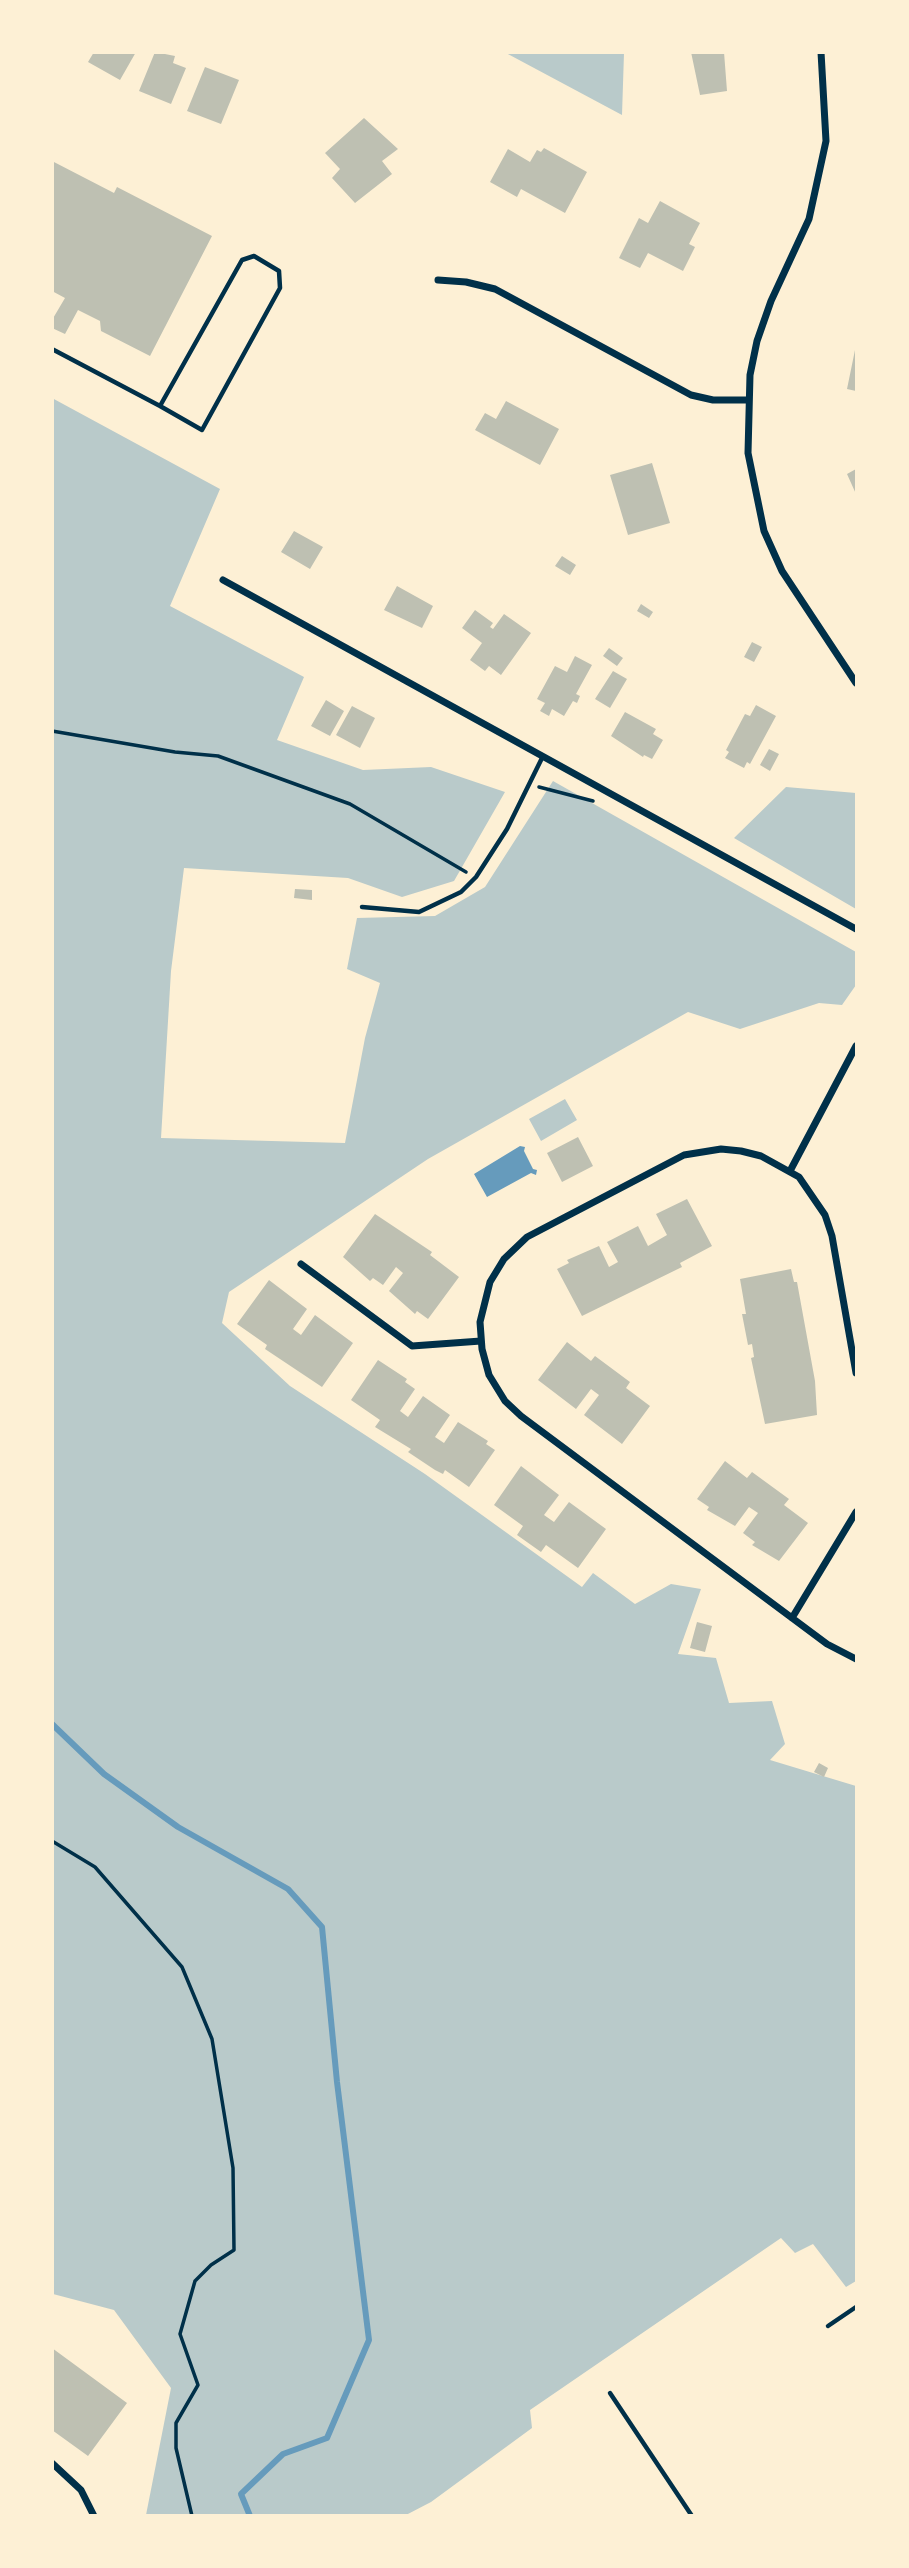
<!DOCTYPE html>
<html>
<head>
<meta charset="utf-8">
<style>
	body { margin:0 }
	#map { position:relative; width:909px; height:2568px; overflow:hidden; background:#fdf0d5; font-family:Inter,sans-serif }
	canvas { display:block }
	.frame { position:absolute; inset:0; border:54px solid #fdf0d5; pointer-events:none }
</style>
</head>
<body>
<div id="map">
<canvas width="909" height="2568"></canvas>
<div class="frame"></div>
</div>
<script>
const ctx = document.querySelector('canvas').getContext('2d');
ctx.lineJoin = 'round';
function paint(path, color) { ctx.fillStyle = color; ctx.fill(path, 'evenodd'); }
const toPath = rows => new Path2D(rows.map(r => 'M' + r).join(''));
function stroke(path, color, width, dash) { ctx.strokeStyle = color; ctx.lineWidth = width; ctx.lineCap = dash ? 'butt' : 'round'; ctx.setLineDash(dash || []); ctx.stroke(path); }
paint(toPath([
	[506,53,624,53,622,115],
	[52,398,220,489,170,606,304,677,277,740,363,770,431,767,505,792,454,881,402,897,348,878,184,868,171,971,161,1138,345,1143,365,1038,380,983,347,969,357,918,435,916,485,887,553,781,856,952,856,985,842,1005,819,1003,740,1029,688,1012,428,1159,229,1292,222,1323,290,1386,425,1474,582,1587,593,1573,635,1604,671,1584,701,1589,678,1654,716,1658,729,1703,772,1701,785,1744,770,1760,856,1786,856,2281,846,2287,813,2244,795,2253,781,2238,530,2410,532,2428,431,2502,406,2515,146,2515,171,2388,114,2310,53,2294],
	[786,787,856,793,856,909,734,838],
	[565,1099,577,1120,541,1141,529,1119]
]), '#b9caca');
paint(toPath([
	[520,1146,525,1147,524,1151,533,1169,537,1170,536,1175,531,1173,487,1197,474,1174]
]), '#669bbc');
stroke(toPath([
	[52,1724,104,1774,178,1827,288,1889,322,1927,337,2082,369,2340,327,2438,283,2454,241,2494,250,2516]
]), '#669bbc', 6);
paint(toPath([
	[94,52,136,52,120,80,88,62],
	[155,52,175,56,173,63,186,68,171,104,139,91],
	[691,52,724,52,727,91,700,95],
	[205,67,239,80,221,124,187,111],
	[364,118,398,149,382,161,392,174,355,203,332,178,340,169,325,153],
	[544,148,587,172,565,213,521,189,517,197,490,182,508,149,530,162,537,150,541,152],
	[52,161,114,193,117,187,212,236,150,356,101,331,100,321,78,310,65,334,52,328,52,320,65,298,52,291],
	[660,201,700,223,689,244,695,247,683,271,648,253,640,268,619,258,639,218,648,223],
	[855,350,856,350,856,391,847,389],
	[506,401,559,429,540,465,475,430,485,413,496,419],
	[652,463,670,523,628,535,610,475],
	[856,469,856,494,847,474],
	[294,531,323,547,310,569,281,552],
	[562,556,576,565,570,575,555,566],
	[397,586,433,606,422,628,384,610],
	[641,604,653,612,649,618,637,611],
	[475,610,493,623,490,627,493,629,504,614,531,633,501,675,489,666,485,671,470,660,482,643,462,628],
	[752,642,762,647,754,662,744,657],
	[609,648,623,658,617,666,603,656],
	[575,656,592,665,576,694,580,696,577,703,573,701,564,716,552,709,549,716,540,711,545,703,537,699,555,666,567,672],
	[613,671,627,679,610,708,595,699],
	[326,700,344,711,330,736,311,726],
	[756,705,776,716,750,764,747,762,744,768,725,758,729,752,726,750,745,714,750,716],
	[352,706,375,718,360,748,336,735],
	[625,712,656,729,653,734,663,740,652,759,644,755,643,757,611,736],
	[769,749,779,754,770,771,760,765],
	[295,889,312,890,312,900,294,898],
	[578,1137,593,1166,562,1182,547,1153],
	[687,1199,712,1246,680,1263,682,1267,582,1316,557,1269,569,1263,567,1260,599,1246,609,1267,618,1262,607,1242,638,1226,648,1246,667,1235,656,1214],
	[375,1214,432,1252,430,1255,459,1277,428,1319,417,1311,415,1314,389,1291,403,1273,396,1267,383,1285,373,1278,370,1281,343,1257],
	[791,1269,794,1282,797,1282,815,1381,817,1415,765,1424,751,1358,754,1357,752,1344,748,1345,742,1314,746,1314,740,1279],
	[269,1280,307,1309,293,1329,301,1335,315,1315,353,1343,322,1387,265,1349,267,1345,237,1324],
	[567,1342,591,1361,595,1356,630,1382,626,1388,650,1406,622,1444,584,1415,599,1395,591,1389,576,1409,538,1380],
	[378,1360,407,1379,405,1382,415,1389,400,1411,408,1417,423,1396,450,1415,435,1437,444,1443,458,1422,488,1441,486,1444,495,1450,469,1487,445,1470,443,1474,435,1470,408,1452,411,1449,375,1427,380,1420,351,1400],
	[725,1461,747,1478,752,1472,789,1499,784,1505,808,1523,779,1561,752,1545,755,1542,743,1533,758,1513,749,1507,735,1526,707,1510,709,1507,697,1499],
	[521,1466,559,1495,544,1515,554,1522,569,1502,606,1529,578,1568,546,1545,541,1552,517,1535,523,1526,494,1505],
	[697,1622,712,1626,705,1652,690,1648],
	[819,1763,828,1768,824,1777,814,1772],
	[52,2348,127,2403,88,2456,52,2430]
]), '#bec0b2');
stroke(toPath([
	[52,731,175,752,218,756,350,804,466,872],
	[539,787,593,801],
	[52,1841,95,1867,182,1967,212,2039,233,2168,234,2250,211,2265,195,2281,180,2334,198,2385,176,2423,176,2448,192,2516]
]), '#003049', 3.5);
stroke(toPath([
	[52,349,160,406,242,260,254,256,279,271,280,288,202,430,160,406],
	[362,907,419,912,461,892,476,877,507,829,542,758],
	[828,2326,856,2307],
	[610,2393,692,2516]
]), '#003049', 4.5);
stroke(toPath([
	[821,52,826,141,809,219,771,301,757,341,750,375,748,453,764,531,782,571,856,683],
	[438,280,466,282,495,289,691,395,713,400,748,400],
	[223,580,856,929],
	[790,1171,856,1046],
	[301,1264,412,1346,481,1341],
	[856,1373,832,1236,825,1215,799,1177,761,1156,741,1151,721,1149,684,1155,527,1237,504,1259,490,1282,480,1322,482,1349,489,1375,505,1401,521,1416,827,1644,856,1659],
	[792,1618,856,1512],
	[52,2463,81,2490,94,2516]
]), '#003049', 7);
</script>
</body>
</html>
